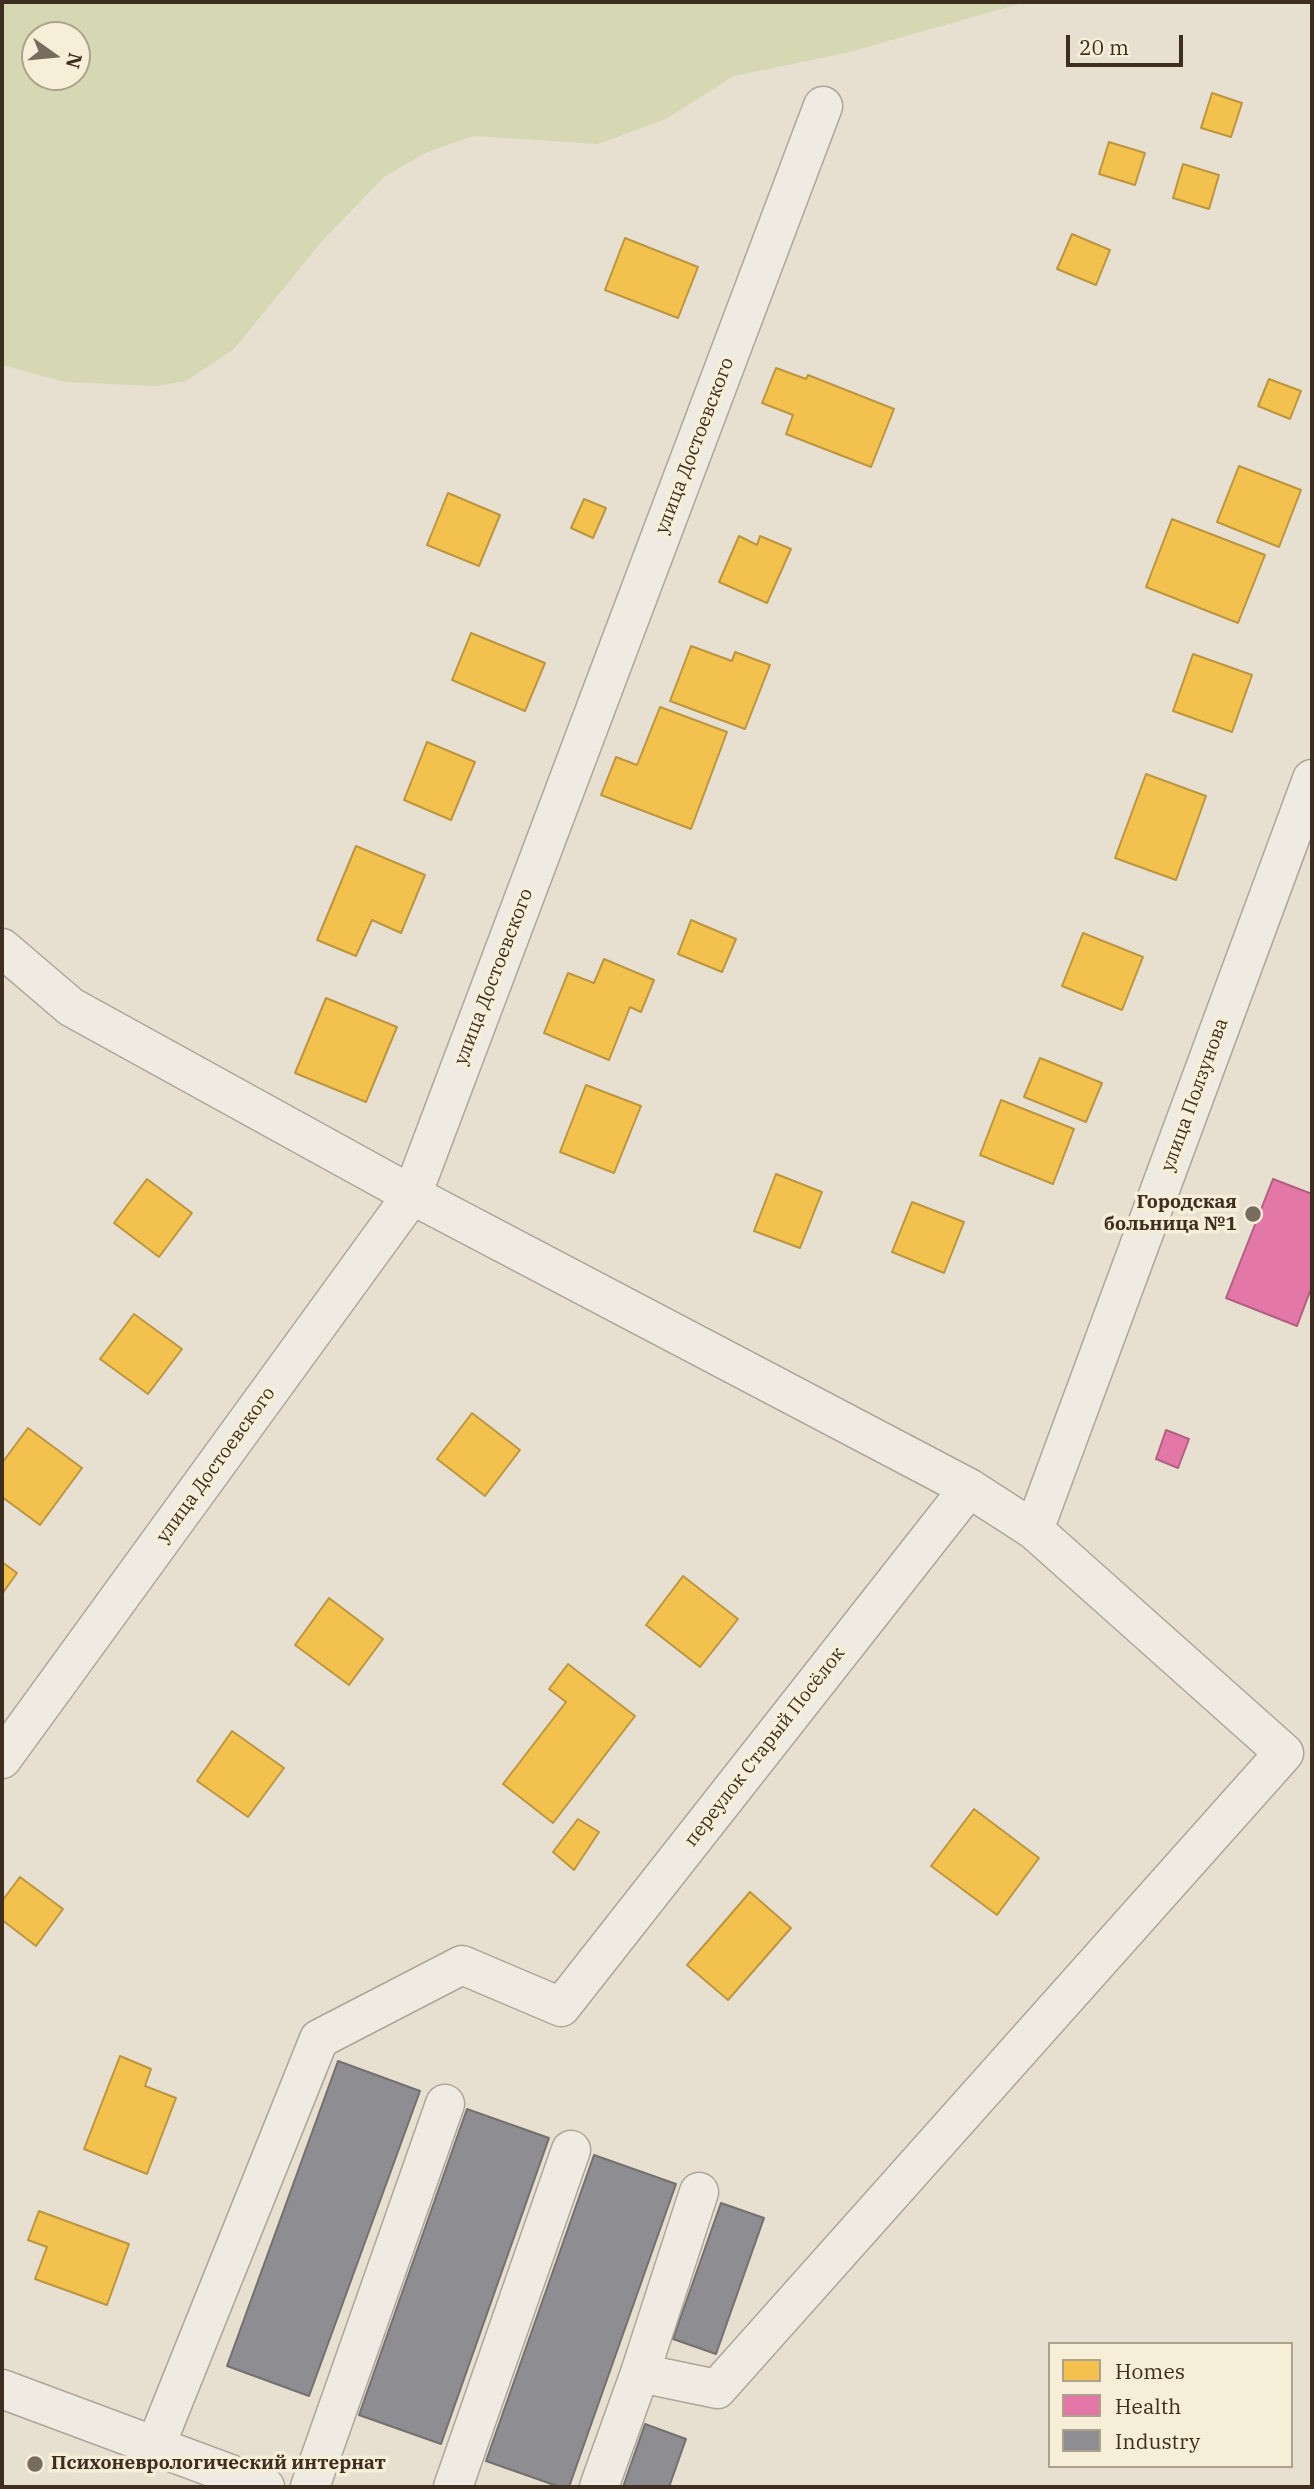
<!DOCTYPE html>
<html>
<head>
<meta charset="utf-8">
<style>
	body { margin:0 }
	#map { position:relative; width:1314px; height:2489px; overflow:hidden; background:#e7e0d1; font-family:"IBM Plex Serif",serif }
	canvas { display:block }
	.frame { position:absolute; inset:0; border:4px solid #3d2e20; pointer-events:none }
	.legend { position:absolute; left:1048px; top:2342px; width:245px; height:126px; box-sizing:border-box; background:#f7eed8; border:2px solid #ada18e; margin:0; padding:9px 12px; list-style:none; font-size:21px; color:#3d2e20 }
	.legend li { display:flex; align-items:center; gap:14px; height:35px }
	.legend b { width:35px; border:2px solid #ada18e }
	.north { position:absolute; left:21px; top:21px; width:70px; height:70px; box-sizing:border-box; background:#f7eed8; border:2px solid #ada18e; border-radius:50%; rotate:105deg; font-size:19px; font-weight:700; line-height:28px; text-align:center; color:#3d2e20 }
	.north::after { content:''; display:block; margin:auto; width:24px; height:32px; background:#786c5e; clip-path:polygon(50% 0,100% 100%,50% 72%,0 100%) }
	.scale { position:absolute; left:1066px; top:35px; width:117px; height:32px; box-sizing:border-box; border:4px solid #3d2e20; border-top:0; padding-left:9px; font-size:21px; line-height:24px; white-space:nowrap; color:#3d2e20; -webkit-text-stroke:5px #f7eed8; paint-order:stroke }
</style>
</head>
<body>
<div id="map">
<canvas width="1314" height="2489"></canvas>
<div class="frame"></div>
<ul class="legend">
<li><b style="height:19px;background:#f2c14e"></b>Homes</li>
<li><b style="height:19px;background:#e377a8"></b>Health</li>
<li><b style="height:19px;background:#8d8d92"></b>Industry</li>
</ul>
<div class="north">N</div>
<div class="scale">20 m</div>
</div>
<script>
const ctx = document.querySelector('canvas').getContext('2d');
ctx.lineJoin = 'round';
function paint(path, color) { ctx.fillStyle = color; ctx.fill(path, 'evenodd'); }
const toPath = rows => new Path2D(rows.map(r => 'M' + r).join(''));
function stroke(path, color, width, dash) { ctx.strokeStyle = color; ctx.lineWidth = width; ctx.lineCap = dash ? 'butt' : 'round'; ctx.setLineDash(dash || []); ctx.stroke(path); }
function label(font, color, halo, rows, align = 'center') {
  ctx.font = font + ' "IBM Plex Serif",serif'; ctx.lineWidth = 7; ctx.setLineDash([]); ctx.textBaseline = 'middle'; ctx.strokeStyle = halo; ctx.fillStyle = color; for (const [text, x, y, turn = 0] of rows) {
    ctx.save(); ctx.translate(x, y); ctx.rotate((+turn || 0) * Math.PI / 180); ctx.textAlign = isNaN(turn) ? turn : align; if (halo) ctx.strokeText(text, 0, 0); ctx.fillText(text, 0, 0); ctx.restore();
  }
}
paint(toPath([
	[2,2,1026,2,846,53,734,76,666,119,598,144,473,136,425,153,384,177,323,240,234,349,186,381,156,386,65,382,2,365],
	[35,35,77,35,77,77,35,77]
]), '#d6d7b3');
const homes = toPath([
	[1212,93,1242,103,1231,137,1201,128,1212,93],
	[1109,142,1145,153,1135,185,1099,174,1109,142],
	[1183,164,1219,175,1209,209,1173,198,1183,164],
	[1072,234,1110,250,1096,285,1057,269,1072,234],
	[625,238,698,267,678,318,605,290,625,238],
	[776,368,806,379,808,375,894,409,871,467,786,434,793,415,762,403,776,368],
	[1269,379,1301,391,1290,419,1258,406,1269,379],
	[1239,466,1301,490,1279,547,1217,522,1239,466],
	[448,493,500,515,479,566,427,545,448,493],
	[584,499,606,508,593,538,571,528,584,499],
	[1172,519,1265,555,1238,623,1146,587,1172,519],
	[739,536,757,545,760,536,791,549,767,603,719,582,739,536],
	[471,633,545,663,525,711,452,680,471,633],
	[691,646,732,661,735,652,770,665,745,729,670,701,691,646],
	[1193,654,1252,675,1232,732,1173,711,1193,654],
	[660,707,727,732,691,829,601,795,616,757,637,765,660,707],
	[427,742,475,762,451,820,404,800,427,742],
	[1146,774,1206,796,1176,880,1115,858,1146,774],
	[356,846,425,875,401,933,372,920,356,956,317,940,356,846],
	[691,920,736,939,722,972,678,954,691,920],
	[1083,933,1143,957,1122,1010,1062,986,1083,933],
	[604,959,654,980,641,1012,630,1007,609,1060,544,1033,568,973,594,983,604,959],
	[326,998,397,1027,366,1102,295,1073,326,998],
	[1040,1058,1102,1083,1086,1122,1024,1097,1040,1058],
	[586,1085,641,1106,614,1173,560,1152,586,1085],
	[1001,1100,1074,1129,1053,1184,980,1155,1001,1100],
	[776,1174,822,1192,800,1248,754,1231,776,1174],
	[147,1179,192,1213,159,1257,114,1223,147,1179],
	[912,1202,964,1222,944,1273,892,1252,912,1202],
	[134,1314,182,1349,148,1394,100,1359,134,1314],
	[472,1413,520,1450,485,1496,437,1459,472,1413],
	[28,1428,82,1468,40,1525,2,1497,2,1463,28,1428],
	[2,1562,17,1573,2,1594,2,1562],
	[683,1576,738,1619,700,1667,646,1625,683,1576],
	[329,1598,383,1639,349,1685,295,1645,329,1598],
	[568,1664,635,1716,553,1823,503,1784,566,1702,549,1689,568,1664],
	[232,1731,284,1768,248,1817,197,1781,232,1731],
	[974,1809,1039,1858,997,1915,931,1866,974,1809],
	[578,1819,599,1832,574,1870,553,1852,578,1819],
	[20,1877,63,1909,36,1946,2,1920,2,1901,20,1877],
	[750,1892,791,1928,728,2000,687,1965,750,1892],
	[120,2056,151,2069,145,2086,176,2098,147,2174,84,2149,120,2056],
	[39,2211,129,2244,107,2305,35,2279,47,2247,28,2240,39,2211]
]);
paint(homes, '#f2c14e');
stroke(homes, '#bc9540', 2);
const health = toPath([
	[1273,1179,1312,1194,1312,1286,1297,1326,1226,1298,1273,1179],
	[1166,1430,1189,1439,1178,1468,1156,1459,1166,1430]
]);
paint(health, '#e377a8');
stroke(health, '#b1617f', 2);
const industry = toPath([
	[338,2061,420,2091,309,2396,227,2366,338,2061],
	[467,2109,549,2138,441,2444,359,2415,467,2109],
	[594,2155,676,2184,569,2487,560,2487,486,2461,594,2155],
	[721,2203,764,2218,716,2354,673,2339,721,2203],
	[645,2424,686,2439,669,2487,623,2487,645,2424]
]);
paint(industry, '#8d8d92');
stroke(industry, '#757070', 2);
const minor = toPath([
	[2,948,71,1007,412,1195,969,1488,1034,1530,1284,1753,717,2389,640,2373],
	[1034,1530,1312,779],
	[2,1759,412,1195,823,106],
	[2,2389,265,2487],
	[155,2447,319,2039,462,1965,561,2007,969,1488],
	[310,2487,445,2104],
	[453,2487,571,2150],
	[599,2487,640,2373,699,2192]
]);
stroke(minor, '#ada599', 41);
stroke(minor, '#efebe3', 38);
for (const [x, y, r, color] of [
	[1253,1214,9,"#786c5e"],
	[35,2464,9,"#786c5e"]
]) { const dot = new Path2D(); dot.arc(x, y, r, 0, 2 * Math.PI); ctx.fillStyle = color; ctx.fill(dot); stroke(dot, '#f7eed8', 2.5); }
label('19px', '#3d2e20', '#f7eed8', [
	["улица Достоевского",695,446,-69],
	["улица Достоевского",494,977,-69],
	["улица Ползунова",1195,1095,-70],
	["улица Достоевского",216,1465,-54],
	["переулок Старый Посёлок",765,1747,-52]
]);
label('bold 19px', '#3d2e20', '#f7eed8', [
	["Городская",1237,1203],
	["больница №1",1237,1225],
	["Психоневрологический интернат",51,2464,"left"]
], 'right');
</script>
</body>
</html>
